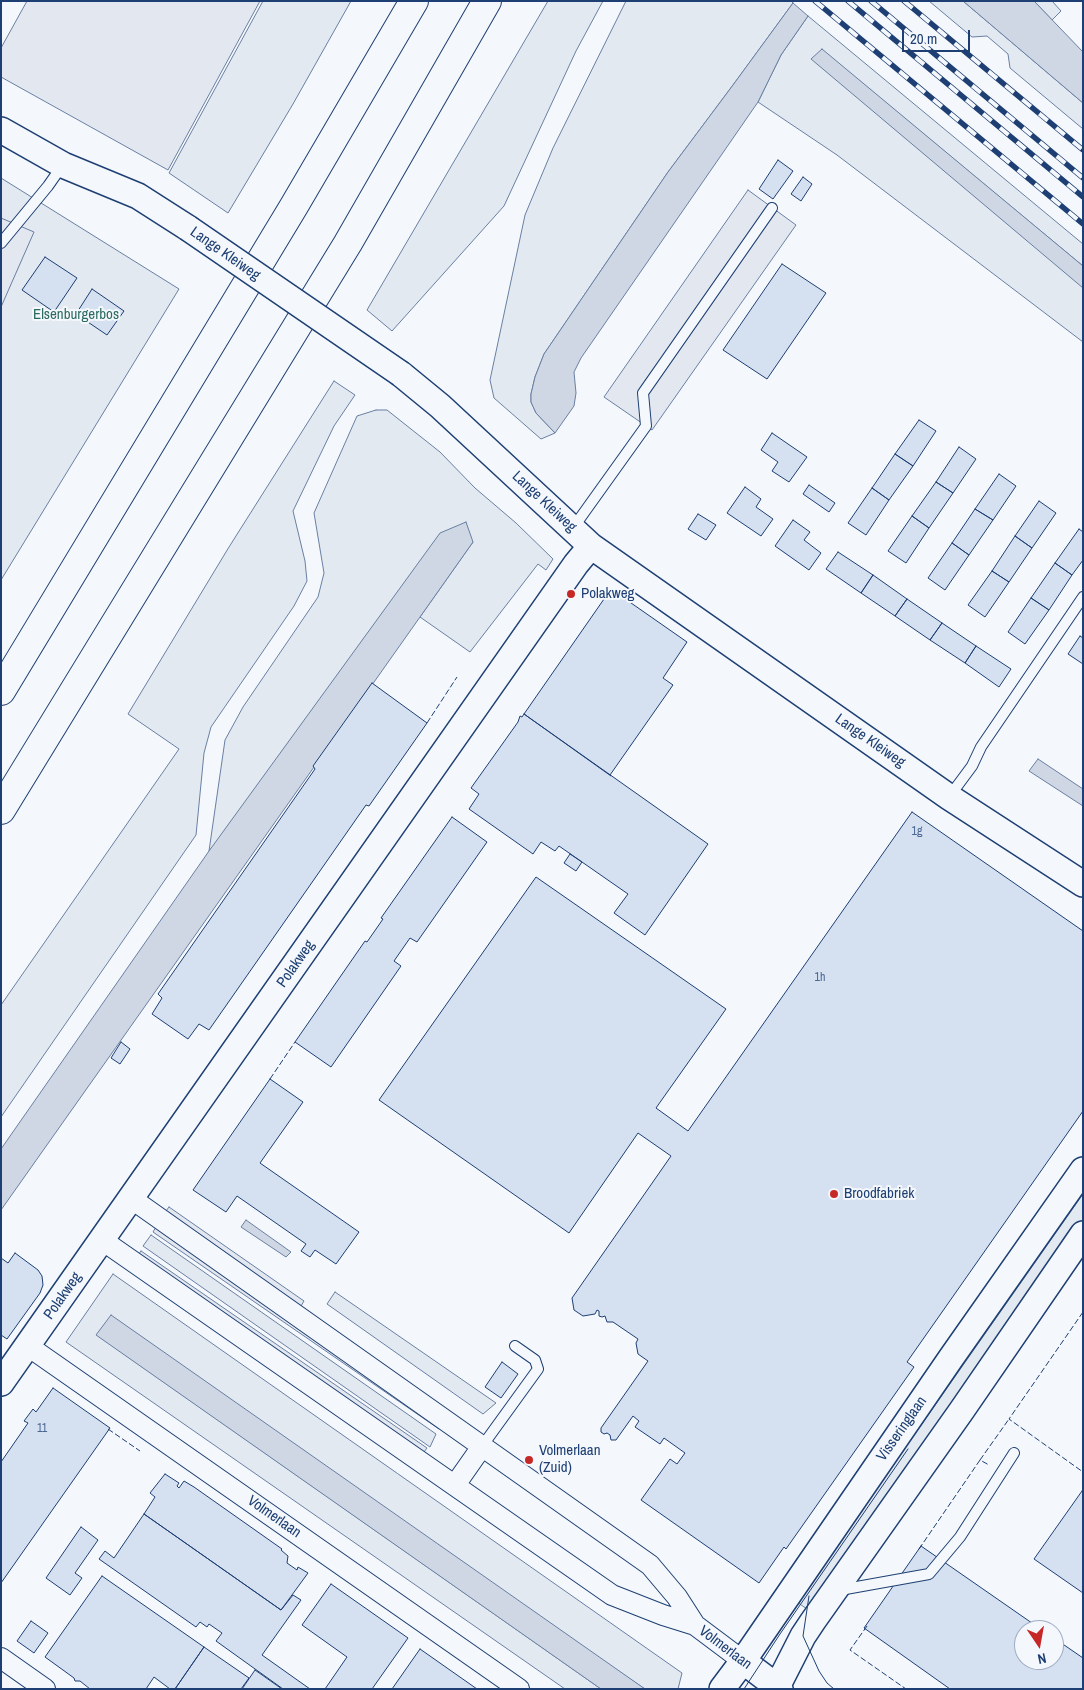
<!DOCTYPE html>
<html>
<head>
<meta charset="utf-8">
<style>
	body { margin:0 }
	#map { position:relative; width:1084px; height:1690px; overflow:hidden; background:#f4f7fb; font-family:"Archivo Narrow",sans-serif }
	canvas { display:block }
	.frame { position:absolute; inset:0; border:2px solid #1d3f73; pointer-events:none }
	.north { position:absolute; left:1014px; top:1620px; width:50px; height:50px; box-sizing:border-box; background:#f4f7fb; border:1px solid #9eadc5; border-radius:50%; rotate:168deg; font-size:14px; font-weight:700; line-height:20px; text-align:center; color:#1d3f73 }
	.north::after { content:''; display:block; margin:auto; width:18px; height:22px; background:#c62828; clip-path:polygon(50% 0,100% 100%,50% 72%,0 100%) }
	.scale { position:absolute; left:902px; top:30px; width:68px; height:22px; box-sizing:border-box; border:2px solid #1d3f73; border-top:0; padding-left:6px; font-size:15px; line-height:18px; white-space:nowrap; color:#1d3f73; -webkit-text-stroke:4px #f4f7fb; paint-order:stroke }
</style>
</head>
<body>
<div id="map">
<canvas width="1084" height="1690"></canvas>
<div class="frame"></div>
<div class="north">N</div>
<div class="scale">20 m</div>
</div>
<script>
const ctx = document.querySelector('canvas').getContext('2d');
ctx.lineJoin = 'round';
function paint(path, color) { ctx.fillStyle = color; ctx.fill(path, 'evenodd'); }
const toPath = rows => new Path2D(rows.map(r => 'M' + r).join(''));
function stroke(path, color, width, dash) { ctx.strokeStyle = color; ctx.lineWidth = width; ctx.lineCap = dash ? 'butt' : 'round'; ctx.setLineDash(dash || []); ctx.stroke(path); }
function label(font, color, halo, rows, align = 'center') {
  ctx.font = font + ' "Archivo Narrow",sans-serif'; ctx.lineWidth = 4; ctx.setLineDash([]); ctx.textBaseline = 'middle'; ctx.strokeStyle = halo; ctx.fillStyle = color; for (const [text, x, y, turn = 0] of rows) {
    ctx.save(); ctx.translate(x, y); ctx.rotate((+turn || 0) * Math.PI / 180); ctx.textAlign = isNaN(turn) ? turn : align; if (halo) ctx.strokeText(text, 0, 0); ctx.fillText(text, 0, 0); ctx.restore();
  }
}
const green = toPath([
	[263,1,351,1,293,104,228,213,169,173,263,1],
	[548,1,603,1,576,51,504,206,392,331,367,310,548,1],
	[626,1,791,1,793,3,733,85,668,172,544,354,535,377,531,394,531,402,536,413,555,433,541,439,494,398,490,380,525,215,553,148,626,1],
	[929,1,963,1,1083,103,1083,129,1010,68,1008,54,987,36,972,37,929,1],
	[1034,1,1052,1,1061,11,1052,20,1034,1],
	[808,16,1083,244,1083,266,821,49,1083,275,1083,342,837,155,758,102,781,55,808,16],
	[1,178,179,289,1,580,1,178],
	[334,381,355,395,334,426,293,511,305,561,307,581,294,606,211,727,204,753,196,835,1,1117,1,1005,179,749,128,714,229,547,334,381],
	[376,410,387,410,440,452,475,488,516,523,553,559,546,570,538,564,470,652,420,617,473,542,209,851,225,740,243,707,318,597,324,573,314,513,357,416,376,410],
	[1083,1194,1083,1230,814,1614,797,1602,1083,1194],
	[151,1235,436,1434,430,1447,143,1246,151,1235],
	[113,1274,682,1673,678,1689,645,1689,104,1325,97,1335,601,1689,565,1689,66,1342,113,1274],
	[335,1292,496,1403,483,1414,327,1304,335,1292]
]);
paint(green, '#e3e9f0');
stroke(green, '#687fa3', 1);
const parking = toPath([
	[27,1,260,1,168,170,1,77,1,48,27,1],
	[748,190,796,225,652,430,604,397,748,190],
	[1,218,34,232,1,307,1,218],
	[169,1207,304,1301,301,1306,166,1211,169,1207],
	[156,1227,442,1425,439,1429,153,1232,156,1227],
	[141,1251,427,1448,424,1452,138,1255,141,1251]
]);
paint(parking, '#e3e8f0');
stroke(parking, '#687fa3', 1);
const water = toPath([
	[963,1,1034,1,1083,52,1083,103,963,1],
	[793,3,808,16,781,55,758,102,581,358,574,372,576,393,574,406,555,433,536,413,531,402,531,394,535,377,544,354,668,172,733,85,793,3],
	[822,49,1083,266,1083,288,811,59,822,49],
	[466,522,473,542,1,1210,1,1149,209,851,440,533,466,522],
	[1038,759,1083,789,1083,806,1029,771,1038,759],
	[246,1220,291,1252,286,1257,241,1227,246,1220],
	[111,1315,645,1689,601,1689,96,1335,111,1315]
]);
paint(water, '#cfd7e4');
stroke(water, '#687fa3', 1);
const building = toPath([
	[778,160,793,171,773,199,759,189,778,160],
	[803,177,812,184,801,201,791,194,803,177],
	[45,257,77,278,54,312,22,290,45,257],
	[782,264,826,293,767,379,723,350,782,264],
	[92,289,124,311,107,335,76,314,92,289],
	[919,420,936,431,913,466,895,454,919,420],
	[772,433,807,457,789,482,772,471,778,462,761,450,772,433],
	[959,447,976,459,953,493,936,482,959,447],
	[895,454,913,466,889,500,872,488,895,454],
	[999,474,1016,486,993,520,975,509,999,474],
	[936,482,953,493,929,528,912,516,936,482],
	[809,485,835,503,829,512,803,494,809,485],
	[745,487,761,499,756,507,773,519,761,536,727,513,745,487],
	[872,488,889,500,866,535,848,523,872,488],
	[1039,501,1056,513,1032,548,1015,536,1039,501],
	[975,509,993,520,969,555,952,543,975,509],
	[698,514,716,525,706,540,688,529,698,514],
	[912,516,929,528,906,563,888,551,912,516],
	[793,520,810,532,804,540,821,553,809,570,775,546,793,520],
	[1079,529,1083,532,1083,560,1072,575,1055,563,1079,529],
	[1015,536,1032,548,1009,582,992,571,1015,536],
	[952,543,969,555,945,590,928,578,952,543],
	[838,552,873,575,861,593,826,569,838,552],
	[1055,563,1072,575,1049,610,1031,598,1055,563],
	[992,571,1009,582,985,617,968,605,992,571],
	[873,575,907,599,895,616,861,593,873,575],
	[611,589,687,642,663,678,673,685,610,775,611,776,524,714,611,589],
	[1031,598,1049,610,1025,644,1008,632,1031,598],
	[907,599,942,623,930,640,895,616,907,599],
	[942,623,976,646,965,663,930,640,942,623],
	[1080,636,1083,638,1083,664,1068,654,1080,636],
	[976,646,1011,669,999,687,965,663,976,646],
	[372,683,427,723,369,806,366,805,209,1030,199,1024,188,1039,152,1014,162,998,158,994,315,769,313,766,372,683],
	[524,714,708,844,645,935,614,913,628,894,559,846,555,851,541,842,533,854,469,809,479,794,471,788,518,722,520,716,522,717,524,714],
	[912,812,1083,931,1083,1111,907,1362,914,1367,786,1549,784,1547,759,1583,641,1500,670,1459,677,1464,685,1453,664,1438,660,1444,635,1427,639,1421,633,1416,616,1440,611,1440,610,1435,607,1433,604,1434,601,1432,601,1428,648,1361,638,1354,636,1343,638,1339,613,1322,607,1322,605,1316,602,1317,599,1316,599,1311,597,1310,595,1314,583,1316,574,1310,572,1298,671,1156,638,1133,569,1233,379,1100,536,877,726,1009,656,1108,688,1131,912,812],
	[452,817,487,842,417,942,410,938,394,961,401,966,331,1067,295,1042,365,941,367,942,383,919,381,918,452,817],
	[570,854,582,862,576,871,564,863,570,854],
	[121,1042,130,1049,120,1064,111,1058,121,1042],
	[270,1079,303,1102,260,1163,359,1232,336,1264,315,1250,310,1257,301,1251,306,1244,237,1196,226,1212,193,1190,270,1079],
	[15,1253,38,1270,42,1276,43,1285,40,1293,7,1339,1,1335,1,1258,8,1263,15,1253],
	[502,1362,518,1374,501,1398,485,1387,502,1362],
	[53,1388,110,1428,1,1583,1,1462,28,1423,24,1421,33,1409,36,1412,53,1388],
	[165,1474,179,1483,177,1486,179,1488,184,1481,194,1487,282,1549,281,1550,288,1556,287,1563,297,1570,298,1567,308,1573,281,1610,144,1514,155,1497,150,1493,165,1474],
	[1082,1491,1083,1491,1083,1593,1034,1559,1082,1491],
	[144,1514,281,1610,293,1595,301,1600,262,1655,310,1689,283,1689,216,1641,222,1633,209,1624,207,1627,200,1622,196,1627,99,1559,105,1551,114,1558,144,1514],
	[81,1527,98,1540,75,1573,82,1578,70,1595,46,1578,81,1527],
	[921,1546,1042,1630,1024,1630,1024,1660,1054,1660,1054,1638,1083,1658,1083,1689,950,1689,864,1628,921,1546],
	[102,1576,204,1647,175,1689,170,1689,154,1677,146,1689,90,1689,80,1681,75,1681,74,1678,45,1657,102,1576],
	[331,1584,408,1638,372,1689,325,1689,347,1657,302,1625,331,1584],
	[31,1621,48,1633,34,1653,17,1641,31,1621],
	[204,1647,249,1678,241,1689,175,1689,204,1647],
	[420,1649,477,1689,392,1689,420,1649],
	[255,1670,282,1689,242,1689,255,1670]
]);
paint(building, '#d5e0f0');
stroke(building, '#1d3f73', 1);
const service = toPath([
	[1,243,48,186,62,166],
	[573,528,646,426,643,393,772,208],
	[949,797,972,766,981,747,1083,597],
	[483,1445,538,1369,535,1360,515,1346],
	[840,1590,929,1574,960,1537,1014,1453]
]);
const minor = toPath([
	[132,1199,650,1565,677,1597,695,1625],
	[102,1240,612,1595,663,1615,695,1625,743,1661],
	[28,1346,519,1689],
	[455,1485,483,1445],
	[1,1658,45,1689]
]);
const tertiary = toPath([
	[1,130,63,165,138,196,188,228],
	[401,374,440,406,591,546,949,797,1083,884],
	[1,1383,576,564,591,546],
	[743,1661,780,1689],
	[722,1689,743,1661,951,1358,1083,1170],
	[776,1689,803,1636,813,1621,962,1410,1083,1234]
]);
const motorway = toPath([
	[1,691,294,206,414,1],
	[1,810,348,243,487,1]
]);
stroke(service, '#1d3f73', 12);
stroke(minor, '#1d3f73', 22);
stroke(tertiary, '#1d3f73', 28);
stroke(motorway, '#1d3f73', 30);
stroke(service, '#f4f7fb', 10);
stroke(minor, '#f4f7fb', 20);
stroke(tertiary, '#f4f7fb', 25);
stroke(motorway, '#f4f7fb', 28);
stroke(toPath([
	[809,1596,803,1636,819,1671,827,1683,834,1689],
	[744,1689,780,1634,908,1449]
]), '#1d3f73', 1);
const rail = toPath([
	[815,1,1083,224],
	[848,1,1083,197],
	[871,1,1083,178],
	[904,1,1083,150]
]);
stroke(rail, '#1d3f73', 5.5);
stroke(rail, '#f4f7fb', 4, [11]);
const tertiaryBridge = toPath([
	[188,228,401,374]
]);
stroke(tertiaryBridge, '#1d3f73', 28, []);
stroke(tertiaryBridge, '#f4f7fb', 25);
stroke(toPath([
	[427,723,457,677],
	[270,1079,295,1042],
	[1083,1312,1009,1419,1083,1472],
	[108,1429,140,1451],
	[980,1460,1009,1419],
	[919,1549,980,1460,989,1465],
	[867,1626,850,1650,906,1689]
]), '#1d3f73', 1, [6, 2.5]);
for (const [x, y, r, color] of [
	[571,594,5,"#c62828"],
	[834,1194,5,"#c62828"],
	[529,1460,5,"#c62828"]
]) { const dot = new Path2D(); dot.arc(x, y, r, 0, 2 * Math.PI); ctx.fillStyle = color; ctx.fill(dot); stroke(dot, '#f4f7fb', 2); }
label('12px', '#4b6792', null, [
	["1g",917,832],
	["1h",820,978],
	["11",42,1429]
]);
label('15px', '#1d3f73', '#f4f7fb', [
	["Lange Kleiweg",225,254,35],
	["Lange Kleiweg",544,502,43],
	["Lange Kleiweg",870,741,35],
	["Polakweg",296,964,-55],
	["Polakweg",63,1296,-55],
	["Visseringlaan",902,1429,-55],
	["Volmerlaan",274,1517,35],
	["Volmerlaan",725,1648,37]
]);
label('15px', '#2c6c60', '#f4f7fb', [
	["Elsenburgerbos",76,315]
]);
label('15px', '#1d3f73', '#f4f7fb', [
	["Polakweg",581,594],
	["Broodfabriek",844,1194],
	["Volmerlaan",539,1451],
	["(Zuid)",539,1468]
], 'left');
</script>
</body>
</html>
